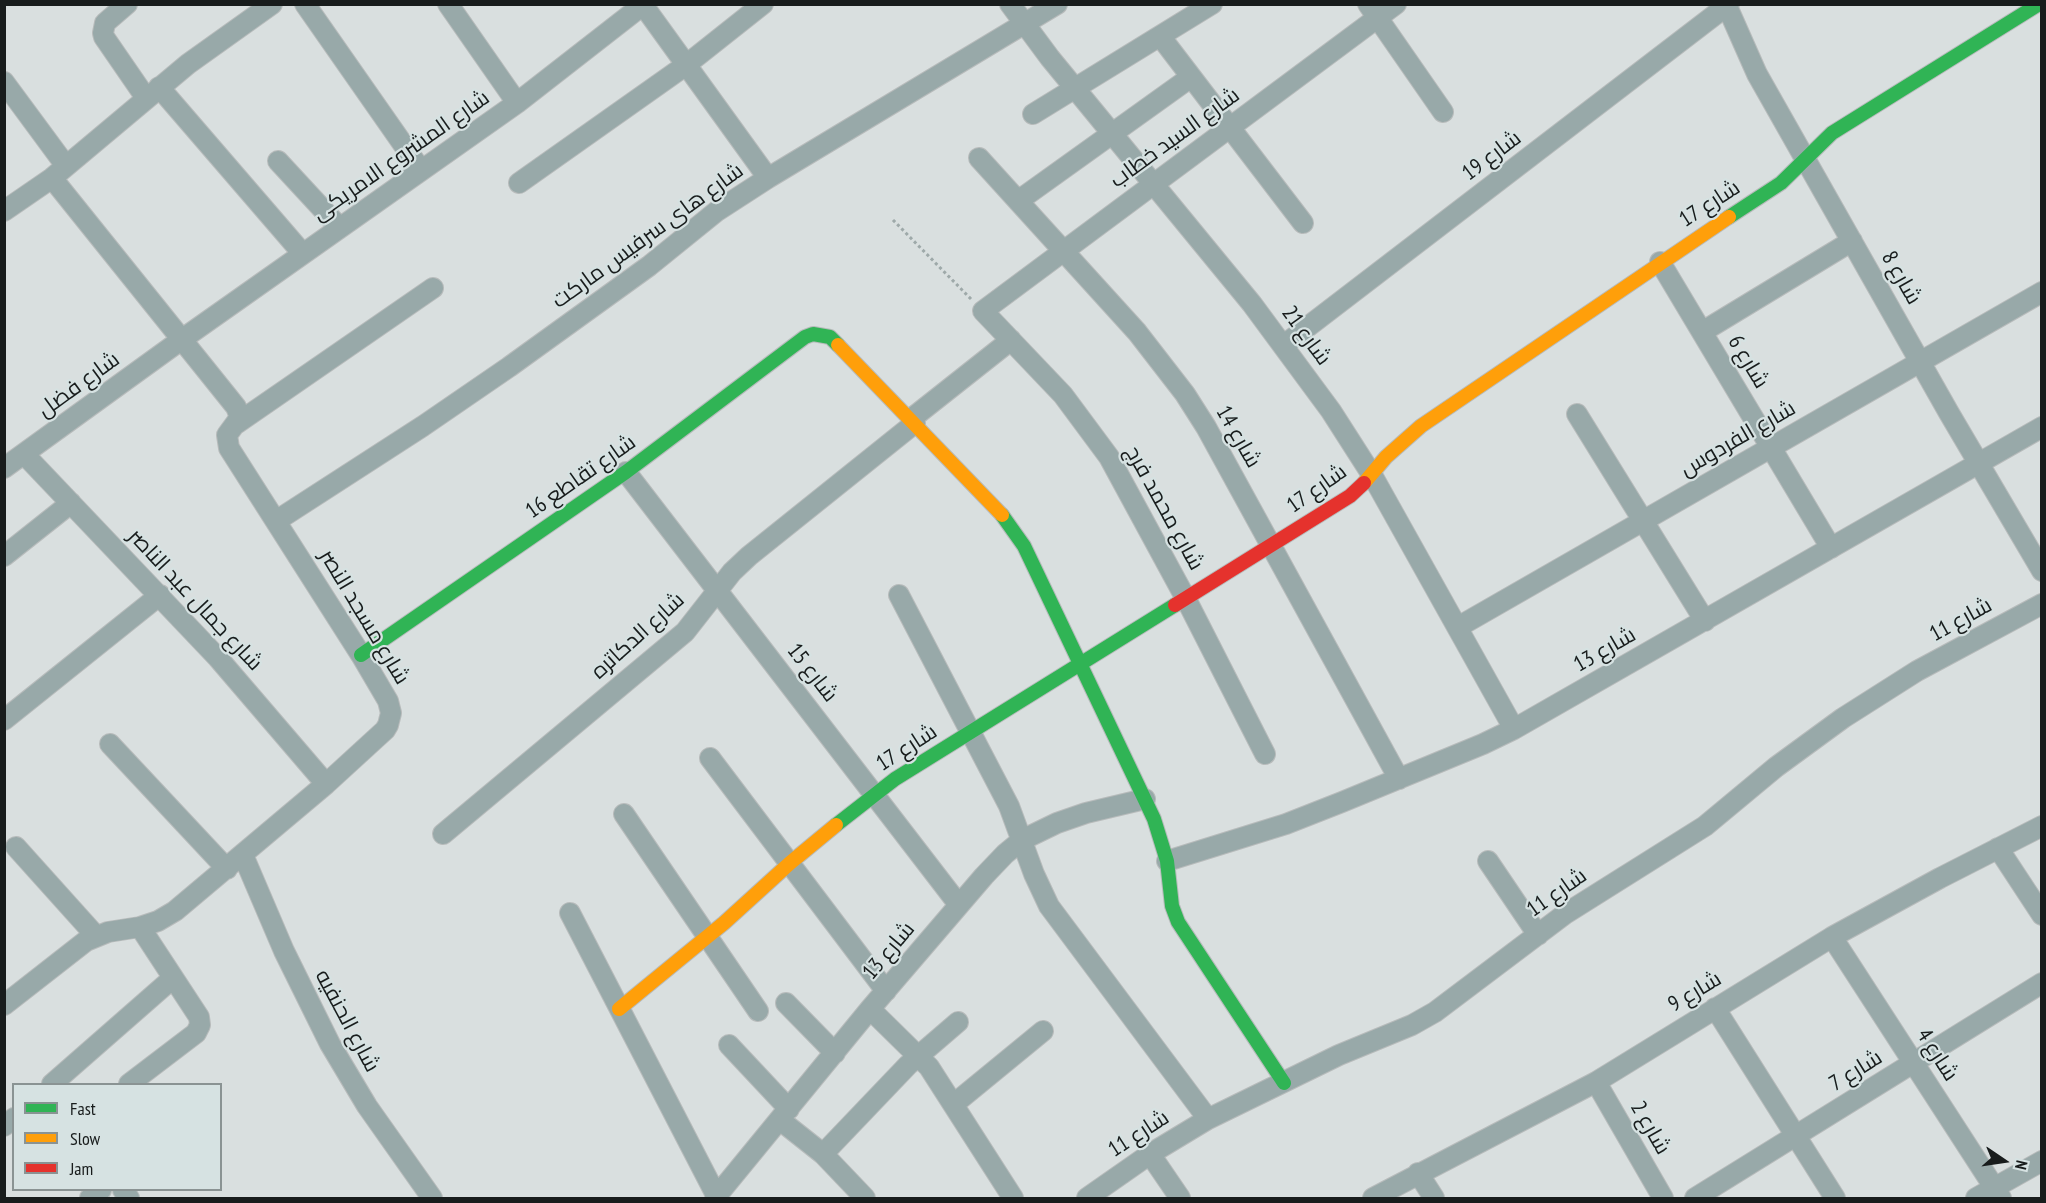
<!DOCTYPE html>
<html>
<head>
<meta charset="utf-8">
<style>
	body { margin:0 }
	#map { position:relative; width:2046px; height:1203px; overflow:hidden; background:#d9dfdf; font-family:"PT Sans Narrow",sans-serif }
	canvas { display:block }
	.frame { position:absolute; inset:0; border:6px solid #181c1c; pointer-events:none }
	.legend { position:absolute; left:12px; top:1083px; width:210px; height:108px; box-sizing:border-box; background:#d6e2e2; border:2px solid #8a9393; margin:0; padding:8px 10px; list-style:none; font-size:18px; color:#181c1c }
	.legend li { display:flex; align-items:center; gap:12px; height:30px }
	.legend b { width:30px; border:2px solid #8a9393 }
	.north { position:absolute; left:1974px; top:1131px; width:60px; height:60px; -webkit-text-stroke:4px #d6e2e2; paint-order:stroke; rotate:103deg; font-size:16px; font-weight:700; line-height:24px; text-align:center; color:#181c1c }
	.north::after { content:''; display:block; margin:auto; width:21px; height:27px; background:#181c1c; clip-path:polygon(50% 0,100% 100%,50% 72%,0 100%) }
</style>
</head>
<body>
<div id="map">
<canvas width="2046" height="1203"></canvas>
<div class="frame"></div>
<ul class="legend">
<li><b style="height:8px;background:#30b455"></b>Fast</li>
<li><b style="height:8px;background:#ff9f0a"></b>Slow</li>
<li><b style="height:8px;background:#e5322d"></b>Jam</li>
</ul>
<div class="north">N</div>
</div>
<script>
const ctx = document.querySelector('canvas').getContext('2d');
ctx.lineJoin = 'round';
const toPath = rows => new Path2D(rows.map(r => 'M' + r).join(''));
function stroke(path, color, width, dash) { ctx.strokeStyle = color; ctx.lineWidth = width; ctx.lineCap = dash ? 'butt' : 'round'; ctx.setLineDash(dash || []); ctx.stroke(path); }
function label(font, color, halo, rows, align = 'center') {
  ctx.font = font + ' "PT Sans Narrow",Cairo,sans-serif'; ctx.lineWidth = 4.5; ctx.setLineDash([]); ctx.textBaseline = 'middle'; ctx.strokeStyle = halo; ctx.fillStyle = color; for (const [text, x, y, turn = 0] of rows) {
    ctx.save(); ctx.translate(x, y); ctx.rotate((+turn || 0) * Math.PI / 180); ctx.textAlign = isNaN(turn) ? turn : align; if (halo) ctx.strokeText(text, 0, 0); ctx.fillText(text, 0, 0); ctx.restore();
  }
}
const street = toPath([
	[127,4,105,23,103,33,104,37,146,98],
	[305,4,421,170],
	[448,4,517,103],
	[1010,4,1050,58,1252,304,1331,411,1372,475,1514,729],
	[1368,4,1443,112],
	[1726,4,1757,74,1949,413,2042,571],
	[643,5,768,178],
	[1160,36,1303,223],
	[4,82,66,166],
	[159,87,303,254],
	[1033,114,1212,4],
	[979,158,1137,332,1185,394,1206,427,1399,779],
	[278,161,340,228],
	[519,183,686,65,763,4],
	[1018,201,1191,77],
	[4,211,52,178,188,64,272,4],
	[1660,262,1831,548],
	[1702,332,1852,241],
	[1284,345,1729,4],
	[1577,414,1705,621],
	[911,419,1011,340],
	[236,424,433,288],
	[24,454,218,658,326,784],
	[4,468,181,340,517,103,644,4],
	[626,472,959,905],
	[276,521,423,426,509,367,649,266,717,211,768,178,1057,4],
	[4,556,71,503],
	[899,595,1009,806,1034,874,1049,906,1208,1119],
	[1458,627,2042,292],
	[4,720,160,595],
	[110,744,227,869],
	[1265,754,1186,599,1109,457,1063,395,983,311,1396,4],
	[710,758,886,991],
	[624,814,758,1011],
	[443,834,685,632,732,572,749,556,915,423],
	[16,847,96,936],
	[1998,848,2042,915],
	[243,855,284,951,330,1044,367,1106,432,1198],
	[1167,861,1286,824,1342,802,1483,744,1514,729,2042,427],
	[1488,861,1538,935],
	[570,913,717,1197],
	[1832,937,2001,1198],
	[786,1003,835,1053],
	[4,1005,86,941,108,932,140,927,158,921,175,911,326,784,385,730,388,725,391,713,388,701,361,655,229,448,227,435,238,420,239,415,236,407,52,178],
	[1715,1008,1835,1198],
	[870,1009,929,1067,1013,1198],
	[729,1045,789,1109],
	[1596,1082,1663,1198],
	[52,1084,173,978],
	[129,1084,196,1033,200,1025,199,1017,140,927],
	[954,1104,1043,1031],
	[780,1120,823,1154,865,1198],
	[4,1126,14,1118],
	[823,1154,908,1065,958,1022],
	[1150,1154,1180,1198],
	[1418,1173,1434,1198],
	[123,1190,129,1198],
	[90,1198,101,1190],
	[715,1198,870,1009,984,876,1005,854,1022,840,1057,823,1086,813,1145,799],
	[1087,1198,1150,1154,1208,1119,1339,1055,1412,1025,1435,1012,1565,914,1705,826,1776,767,1843,718,1917,671,2042,604],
	[1373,1198,1596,1082,1832,937,1940,878,2042,826],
	[1695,1198,2042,983],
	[1976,1198,2042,1161]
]);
const fast = toPath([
	[1729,217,1781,183,1832,133,2039,4],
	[1002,515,1024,546,1154,819,1167,861,1172,906,1178,922,1284,1083],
	[361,655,626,472,805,337,813,334,830,337,838,345],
	[836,825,895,779,1175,605]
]);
const slow = toPath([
	[838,345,1002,515],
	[1364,483,1386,457,1421,426,1729,217],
	[619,1009,724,923,790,863,836,825]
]);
const jam = toPath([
	[1175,605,1350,496,1364,483]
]);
stroke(street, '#b7bbbb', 22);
stroke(fast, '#b7bbbb', 16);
stroke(slow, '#b7bbbb', 16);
stroke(jam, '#b7bbbb', 16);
stroke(toPath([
	[893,220,971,299]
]), '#9ea9a9', 3, [3, 3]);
stroke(street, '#98a9a9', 20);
stroke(fast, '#30b455', 14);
stroke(slow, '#ff9f0a', 14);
stroke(jam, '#e5322d', 14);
label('22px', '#181c1c', '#d6e2e2', [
	["شارع السيد خطاب",1175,138,-36],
	["شارع المشروع الامريكى",401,156,-35],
	["شارع 19",1492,156,-37],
	["شارع 17",1710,204,-33],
	["شارع هاى سرفيس ماركت",648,236,-36],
	["شارع 8",1901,278,60],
	["شارع 21",1306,336,54],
	["شارع 6",1748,362,59],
	["شارع فضل",79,385,-36],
	["شارع 14",1238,437,60],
	["شارع الفردوس",1738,439,-30],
	["شارع تقاطع 16",581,477,-35],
	["شارع 17",1317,489,-35],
	["شارع محمد فرج",1164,508,61],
	["شارع جمال عبد الناصر",195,600,47],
	["شارع مسجد النصر",364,617,59],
	["شارع 11",1961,620,-29],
	["شارع الدكاتره",638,636,-42],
	["شارع 13",1605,650,-30],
	["شارع 15",812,673,52],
	["شارع 17",907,748,-33],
	["شارع 11",1557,893,-35],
	["شارع 13",889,951,-50],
	["شارع 9",1695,992,-31],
	["شارع الحنفيه",347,1021,62],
	["شارع 4",1937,1055,57],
	["شارع 7",1856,1071,-32],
	["شارع 2",1650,1128,60],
	["شارع 11",1139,1134,-33]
]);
</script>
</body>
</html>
